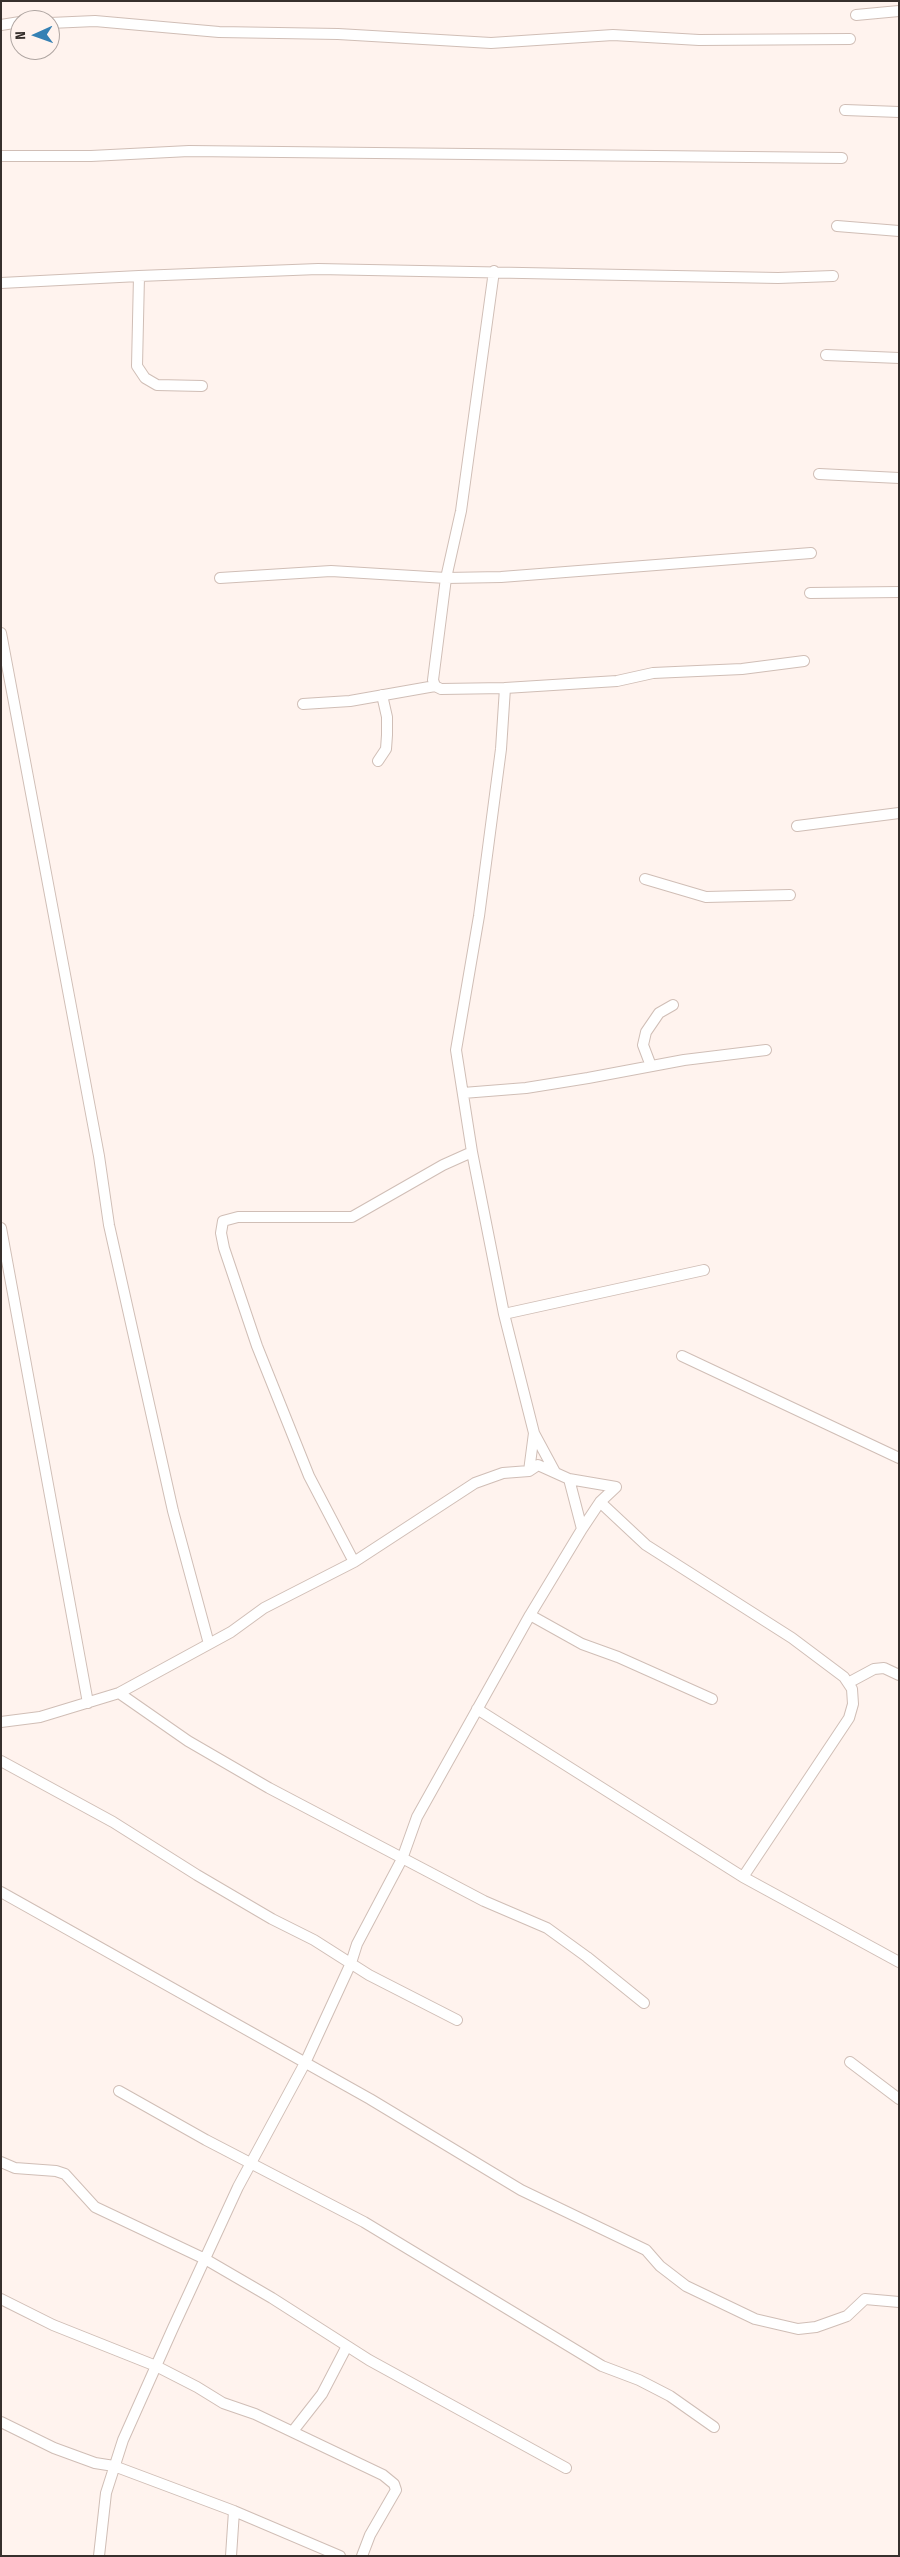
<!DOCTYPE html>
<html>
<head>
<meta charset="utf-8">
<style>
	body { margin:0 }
	#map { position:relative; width:900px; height:2557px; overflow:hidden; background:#fff3ee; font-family:"Fira Sans Condensed",sans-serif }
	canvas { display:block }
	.frame { position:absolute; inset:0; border:2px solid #37302d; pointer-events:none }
	.north { position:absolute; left:10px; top:10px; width:50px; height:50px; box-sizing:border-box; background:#fff3ee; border:1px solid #afa5a1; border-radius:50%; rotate:268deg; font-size:14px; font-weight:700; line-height:20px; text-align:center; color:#37302d }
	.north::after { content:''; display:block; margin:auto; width:18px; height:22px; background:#3581b4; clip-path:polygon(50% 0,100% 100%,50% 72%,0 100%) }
</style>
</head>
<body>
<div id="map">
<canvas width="900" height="2557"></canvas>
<div class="frame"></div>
<div class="north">N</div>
</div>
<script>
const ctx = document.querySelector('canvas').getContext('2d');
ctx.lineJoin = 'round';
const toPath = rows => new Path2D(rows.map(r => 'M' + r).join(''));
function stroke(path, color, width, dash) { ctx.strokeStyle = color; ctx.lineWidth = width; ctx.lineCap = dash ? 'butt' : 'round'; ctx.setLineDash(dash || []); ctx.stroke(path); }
const street = toPath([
	[856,15,899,11],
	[50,23,95,21,219,32,338,34,491,43,613,35,699,40,850,39],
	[1,25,20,22],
	[845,110,899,112],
	[1,156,91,156,189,151,842,158],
	[837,226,899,231],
	[494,271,461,511,446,578,433,680,435,686,441,689,505,688],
	[1,283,139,276],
	[826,355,899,358],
	[202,386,157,385,145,378,137,366,139,276,318,269,778,278,833,276],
	[819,474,899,478],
	[220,578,331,571,446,578,501,577,811,553],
	[810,593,899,592],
	[1,633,99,1156,109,1225,173,1511,209,1644],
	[303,704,350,701,435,686],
	[378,761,386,749,387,735,387,717,382,695],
	[797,826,899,813],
	[645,879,706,897,790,895],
	[651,1066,643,1045,646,1032,659,1013,673,1005],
	[463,1093,526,1088,588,1078,684,1060,766,1050],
	[1,1228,88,1703],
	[504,1314,704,1270],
	[682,1356,899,1458],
	[529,1471,534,1433],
	[555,1472,534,1433,504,1314,472,1152,456,1050,479,916,501,749,505,688,617,681,653,673,742,669,804,661],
	[569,1479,582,1529],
	[600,1502,646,1545,792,1638,844,1677,852,1689,853,1704,849,1718,743,1877],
	[354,1562,309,1476,257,1346,224,1248,221,1233,223,1221,238,1217,352,1217,443,1165,472,1152],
	[530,1615,582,1644,618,1657,712,1699],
	[848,1683,874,1669,884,1668,899,1675],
	[119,1693,188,1741,269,1788,484,1901,547,1928,587,1957,644,2003],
	[477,1709,743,1877,899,1962],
	[1,1722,40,1717,119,1693,231,1632,264,1608,354,1562,475,1483,503,1473,529,1471,538,1465,569,1479,616,1487],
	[1,1761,113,1822,197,1875,272,1919,314,1940,369,1975,457,2020],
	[1,1892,370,2099,521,2190,646,2250,660,2266,686,2286,755,2319,798,2329,816,2327,847,2316,865,2299,899,2302],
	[850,2062,899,2099],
	[119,2091,206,2140,364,2222,602,2366,639,2380,670,2396,714,2427],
	[1,2162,15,2168,56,2171,65,2174,95,2207,205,2259,272,2298,369,2360,566,2468],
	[1,2299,53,2325,156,2366,197,2387,223,2403,255,2414,383,2475,394,2484,396,2490,370,2535,362,2556],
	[1,2422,54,2448,95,2463,114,2466,234,2511,340,2556],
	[293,2431,322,2394,347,2346],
	[99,2556,106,2493,123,2440,173,2328,238,2187,305,2063,351,1963,357,1944,402,1859,417,1817,530,1615,582,1529,600,1502,616,1487],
	[231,2556,234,2511]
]);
stroke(street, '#d0beb6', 12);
stroke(street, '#fff', 10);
</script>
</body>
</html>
